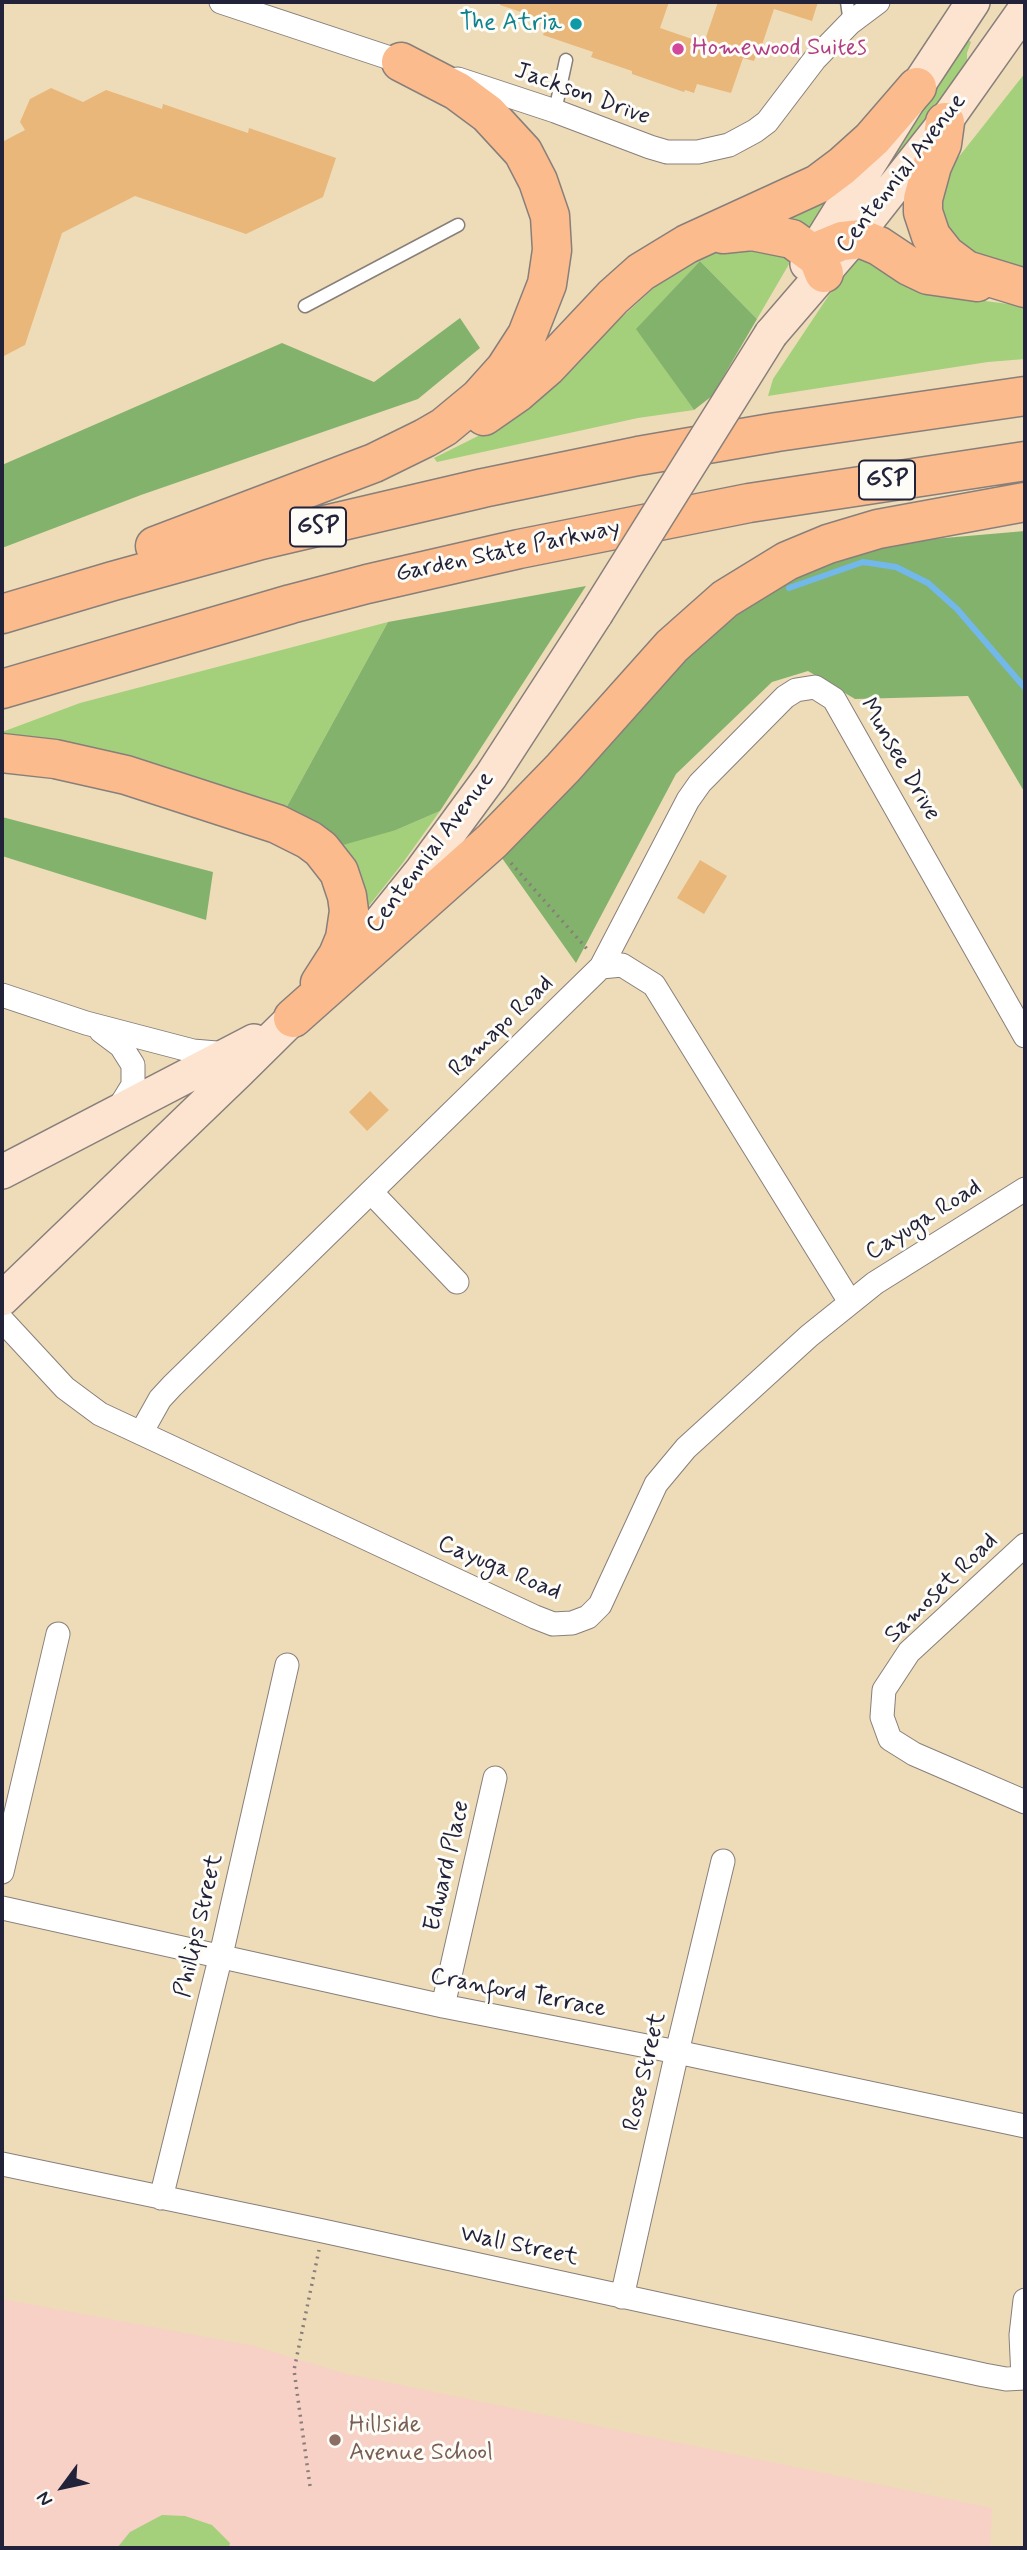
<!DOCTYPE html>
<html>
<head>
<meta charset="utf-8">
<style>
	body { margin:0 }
	#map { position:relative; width:1027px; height:2550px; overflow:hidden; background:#eedcb9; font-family:Mynerve,sans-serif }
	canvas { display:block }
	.frame { position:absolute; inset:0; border:4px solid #22223b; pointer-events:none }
	.north { position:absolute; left:28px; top:2452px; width:70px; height:70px; -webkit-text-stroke:5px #fdfcf7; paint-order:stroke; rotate:237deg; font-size:19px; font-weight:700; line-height:28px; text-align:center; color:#22223b }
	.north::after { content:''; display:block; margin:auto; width:24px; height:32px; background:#22223b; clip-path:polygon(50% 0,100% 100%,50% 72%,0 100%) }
</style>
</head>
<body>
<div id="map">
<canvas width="1027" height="2550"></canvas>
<div class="frame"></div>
<div class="north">N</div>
</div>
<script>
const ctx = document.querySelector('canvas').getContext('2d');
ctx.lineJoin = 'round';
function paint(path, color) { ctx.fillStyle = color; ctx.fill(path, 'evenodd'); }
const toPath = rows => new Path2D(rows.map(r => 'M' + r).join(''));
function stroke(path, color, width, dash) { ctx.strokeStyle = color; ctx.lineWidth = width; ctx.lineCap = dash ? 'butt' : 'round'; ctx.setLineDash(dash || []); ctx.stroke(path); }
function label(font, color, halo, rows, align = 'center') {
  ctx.font = font + ' Mynerve,sans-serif'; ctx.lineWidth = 6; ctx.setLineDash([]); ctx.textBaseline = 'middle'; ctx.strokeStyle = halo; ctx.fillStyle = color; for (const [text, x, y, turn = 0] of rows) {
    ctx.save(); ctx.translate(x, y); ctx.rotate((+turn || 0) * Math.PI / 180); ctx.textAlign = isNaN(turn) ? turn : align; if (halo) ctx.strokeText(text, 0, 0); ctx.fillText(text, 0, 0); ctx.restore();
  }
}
paint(toPath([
	[2,2299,254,2346,343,2373,992,2508,990,2548,2,2548]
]), '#f7d1c6');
paint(toPath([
	[965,37,971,42,967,53,967,69,864,207,885,163],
	[1025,73,1025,272,987,266,956,244,940,212,944,179,950,168],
	[828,200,811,233,777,222],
	[747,243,792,259,757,319,700,261,637,329,694,410,638,418,437,462,434,458,478,436,520,411,670,273,717,249],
	[857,258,961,298,1025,306,1025,359,988,362,768,396,773,379,829,295],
	[388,622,285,810,30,744,2,732,80,703],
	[440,811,402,864,364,912,329,836,396,830],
	[162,2515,185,2516,212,2525,230,2543,229,2548,117,2548,130,2532]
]), '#a4d07c');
paint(toPath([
	[700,261,757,319,712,396,694,410,636,329],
	[460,318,480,348,418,399,141,495,2,548,2,465,282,343,374,382],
	[1025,531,1025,793,968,696,855,699,808,671,772,682,676,774,576,963,497,851,713,631,795,577,875,544],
	[586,586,440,811,396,830,343,845,285,810,388,622],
	[2,817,213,872,206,920,2,856]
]), '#83b26c');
stroke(toPath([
	[789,588,863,562,896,567,928,583,957,609,1025,688]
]), '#73b8ea', 6);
paint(toPath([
	[500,2,669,2,660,28,704,43,718,2,818,2,812,21,774,9,759,54,757,53,754,61,743,58,731,93,697,84,694,93,685,90,684,92,632,74,632,71,591,57,593,52,543,35,548,21,500,5],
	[51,88,83,102,106,90,162,109,163,104,248,133,249,128,336,158,323,197,246,234,135,196,62,233,25,345,2,357,2,142,25,130,20,122,30,99],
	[700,860,727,876,704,914,677,898],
	[370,1091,389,1110,367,1131,349,1112]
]), '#e9b77a');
const lane = toPath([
	[847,2,850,23],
	[555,111,566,60],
	[305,306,458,225]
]);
const street = toPath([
	[221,2,411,65],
	[458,79,555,111,650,147,667,152,698,152,729,145,755,131,767,122,815,59,850,23,878,2],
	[601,967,622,965,654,985,850,1302],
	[2,995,86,1023,193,1051,228,1054],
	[101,1031,121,1046,133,1065,133,1085,117,1111],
	[371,1192,457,1282],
	[2,1320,65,1388,100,1414,535,1617,553,1624,572,1623,588,1617,600,1605,656,1484,686,1448,809,1336,875,1283,1025,1189],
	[141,1433,160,1399,172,1386,601,967,688,800,700,783,785,697,796,690,815,687,834,699,1025,1036],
	[1025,1545,909,1652,884,1690,882,1717,890,1739,914,1754,1025,1802],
	[2,1872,58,1634],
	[2,1908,443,2006,677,2052,1025,2126],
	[443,2006,495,1778],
	[2,2164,323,2231,984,2375,1006,2379,1025,2378],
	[161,2198,221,1955,287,1665],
	[622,2297,677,2052,723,1861],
	[1023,2378,1021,2335,1025,2300]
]);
const secondary = toPath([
	[807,264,917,87,973,2],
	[771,334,852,240,945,122,1025,9],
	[372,932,422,870,491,776,596,614],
	[2,1172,254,1041],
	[2,1299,238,1072,310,1001]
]);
const highway = toPath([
	[945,122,942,144,932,166,923,199,923,212,931,236,946,255,966,270,1025,288],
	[723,234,752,231,792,239,818,258,824,273],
	[813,253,842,241,862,239,879,246,909,266,928,275,977,282],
	[484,416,517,393,547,367,613,297,641,272,687,244,818,184,842,166,872,139,917,87],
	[155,546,374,463,425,438,444,427,479,398,505,369,527,335,547,284,552,250,550,216,538,181,523,152,488,114,457,91,401,62],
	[2,614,113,581,261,540,483,488,638,456,777,432,1025,396],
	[2,689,291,604,367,584,519,549,749,503,1025,461],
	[2,753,55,759,126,775,277,824,309,840,321,849,339,872,347,896,349,911,345,938,338,955,320,983],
	[293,1018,492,841,563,768,672,646,725,599,787,561,828,544,878,529,1025,502]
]);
stroke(lane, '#887f7a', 15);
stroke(street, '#887f7a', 25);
stroke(secondary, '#887f7a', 36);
stroke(highway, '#887f7a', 41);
stroke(toPath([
	[511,863,587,949],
	[310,2486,294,2370,319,2250]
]), '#887f7a', 3.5, [2, 5]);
stroke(lane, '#fff', 12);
stroke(street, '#fff', 23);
stroke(secondary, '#fde4d1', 33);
stroke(highway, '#fbbb8c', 38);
const secondaryBridge = toPath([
	[596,614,771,334]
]);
stroke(secondaryBridge, '#887f7a', 36, []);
stroke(secondaryBridge, '#fde4d1', 33);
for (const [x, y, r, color] of [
	[576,24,7,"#0f9aa8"],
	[678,49,7,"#d1479c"],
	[335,2440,7,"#8d6e63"]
]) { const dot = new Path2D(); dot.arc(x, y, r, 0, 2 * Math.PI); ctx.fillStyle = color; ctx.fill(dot); stroke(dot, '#fdfcf7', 2.5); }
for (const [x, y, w] of [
	[887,480,56],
	[318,527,56]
]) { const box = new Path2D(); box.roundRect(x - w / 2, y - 19.5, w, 39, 5); ctx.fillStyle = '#fdfcf7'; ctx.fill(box); stroke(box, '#22223b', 2); }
label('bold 23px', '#22223b', null, [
	["GSP",887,480],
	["GSP",318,527]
]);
label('24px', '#0d838f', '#fdfcf7', [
	["The Atria",562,24]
], 'right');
label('24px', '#b23c85', '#fdfcf7', [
	["Homewood Suites",692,49]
], 'left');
label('24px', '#22223b', '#fdfcf7', [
	["Jackson Drive",582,95,20],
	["Centennial Avenue",902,174,-52],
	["Garden State Parkway",508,552,-12],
	["Munsee Drive",899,760,60],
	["Centennial Avenue",431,853,-53],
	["Ramapo Road",502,1027,-44],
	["Cayuga Road",924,1221,-32],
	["Cayuga Road",499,1569,23],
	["Samoset Road",942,1589,-44],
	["Edward Place",448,1866,-77],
	["Phillips Street",200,1926,-77],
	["Cranford Terrace",518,1994,11],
	["Rose Street",646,2072,-77],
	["Wall Street",519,2247,12]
]);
label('24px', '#785e54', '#fdfcf7', [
	["Hillside",349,2426],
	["Avenue School",349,2454]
], 'left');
</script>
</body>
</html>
